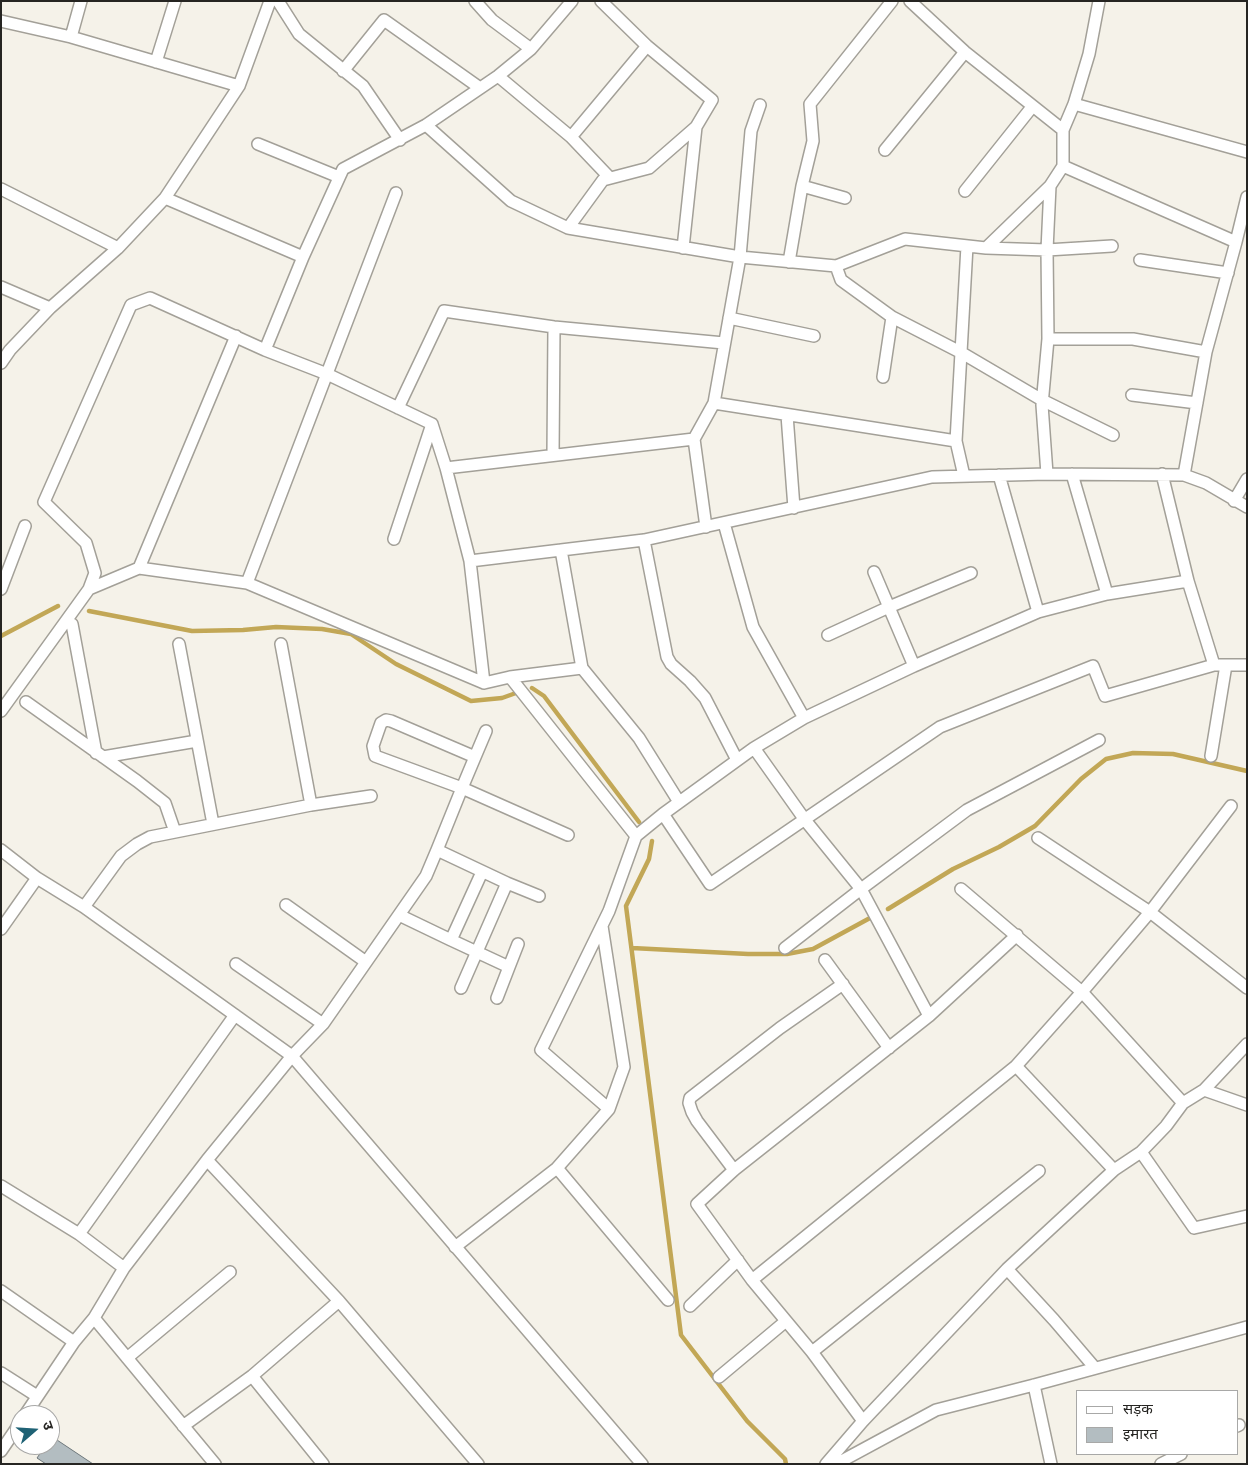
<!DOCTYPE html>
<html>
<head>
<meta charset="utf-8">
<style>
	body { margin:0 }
	#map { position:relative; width:1248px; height:1465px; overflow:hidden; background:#f5f2e9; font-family:Merriweather,"Noto Sans Devanagari",serif }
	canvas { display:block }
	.frame { position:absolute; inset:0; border:2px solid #262522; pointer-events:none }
	.legend { position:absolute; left:1076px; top:1390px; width:162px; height:65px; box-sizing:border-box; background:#fff; border:1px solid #a8a8a7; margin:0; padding:6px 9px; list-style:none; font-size:15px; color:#262522 }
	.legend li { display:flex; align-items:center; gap:10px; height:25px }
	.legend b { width:25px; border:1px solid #a8a8a7 }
	.north { position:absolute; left:10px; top:1405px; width:50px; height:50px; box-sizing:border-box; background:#fff; border:1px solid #a8a8a7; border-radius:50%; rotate:71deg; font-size:14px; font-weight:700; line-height:20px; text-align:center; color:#262522 }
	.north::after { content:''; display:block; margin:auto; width:18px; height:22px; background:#1f6275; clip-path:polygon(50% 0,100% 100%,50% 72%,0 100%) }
</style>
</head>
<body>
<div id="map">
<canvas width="1248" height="1465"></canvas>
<div class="frame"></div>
<ul class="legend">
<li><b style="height:6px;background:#fff"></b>सड़क</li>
<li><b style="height:14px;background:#b3bdc1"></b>इमारत</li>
</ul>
<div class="north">उ</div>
</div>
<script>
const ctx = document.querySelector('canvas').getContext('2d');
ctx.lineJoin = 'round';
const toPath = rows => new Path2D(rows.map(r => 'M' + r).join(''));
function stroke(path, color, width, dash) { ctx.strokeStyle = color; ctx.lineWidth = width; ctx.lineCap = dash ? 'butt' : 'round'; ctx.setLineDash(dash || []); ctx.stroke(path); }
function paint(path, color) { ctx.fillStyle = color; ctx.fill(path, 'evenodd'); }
stroke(toPath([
	[89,611,192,631,243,630,276,627,322,629,351,634,396,664,471,701,502,698,516,693],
	[1,636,58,606],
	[532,688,544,696,639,822],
	[652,841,649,859,626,906,681,1335,747,1421,785,1459,786,1464],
	[888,909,953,869,999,847,1035,826,1081,779,1106,759,1133,753,1173,754,1247,771],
	[632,948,748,954,787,954,813,949,870,918]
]), '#c2a756', 4.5);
const building = toPath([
	[51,1436,93,1464,46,1464,37,1458,46,1445,50,1445,51,1436]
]);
paint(building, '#b3bdc1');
stroke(building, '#6d767a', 1);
const street = toPath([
	[278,1,299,34,363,86,400,140],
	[475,1,492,20,531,49],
	[910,1,965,52,1063,130],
	[1,21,71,37,239,86],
	[71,37,81,1],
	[156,62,175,1],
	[343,71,384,20,480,88],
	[498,76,571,137,610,178],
	[1074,104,1247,152],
	[426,125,511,201,568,228,740,257,836,266,905,239,986,248,1047,250,1112,246],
	[571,137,647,46],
	[258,144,339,177],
	[885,150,965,52],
	[1063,166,1236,242],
	[802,186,845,198],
	[1,189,118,248],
	[965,191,1032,107],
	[165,198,303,257],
	[568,228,603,180,649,168,696,127,712,100,647,46,601,1],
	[683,248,696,127],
	[986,248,1050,186],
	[1140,260,1228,273],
	[789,262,802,186,813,141,810,104,892,1],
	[836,266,841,280,892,317,962,353,1042,400,1113,435],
	[1,287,50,308],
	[729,318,814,336],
	[1048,339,1133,339,1206,352],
	[265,350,303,257,343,169,426,125,498,76,531,49,572,1],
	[1,363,10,350,50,308,118,248,165,198,239,86,270,1],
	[883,377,892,317],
	[1132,395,1197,403],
	[714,403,956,441],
	[398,408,444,311,554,327,724,343],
	[787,415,794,508],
	[553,455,554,327],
	[446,468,694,439],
	[1047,474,1042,405,1048,339,1047,250,1050,186,1063,166,1063,130,1074,104,1089,54,1099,1],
	[1072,474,1107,594],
	[999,475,1038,612],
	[1184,475,1206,352,1236,242,1247,197],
	[964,476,956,441,967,246],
	[1234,501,1247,479],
	[724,523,753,627,804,718],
	[706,527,694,439,714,403,740,257,751,131,760,105],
	[394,539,432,424],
	[644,540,667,657,671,664,690,681,705,698,737,760],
	[561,550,582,668,639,738,679,802],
	[470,561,644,540,932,477,1047,474,1184,475,1206,483,1247,507],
	[139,568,236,336],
	[874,572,914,666],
	[1188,581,1214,665],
	[247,583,396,193],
	[1,589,25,526],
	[89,589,139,568,247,583,484,683,510,677,582,668],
	[72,624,96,753],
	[828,635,889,607,971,573],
	[179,644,213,824],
	[281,644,311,805],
	[510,677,636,836,609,911,541,1050,609,1109],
	[26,702,137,781,165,803,175,832],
	[1,711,89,589,95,573,86,543,44,502,131,305,150,298,265,350,327,374,432,424,446,468,470,561,484,683],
	[754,748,805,820,861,889,929,1016],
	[1211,756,1226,665],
	[103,757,197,741],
	[475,757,486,731],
	[663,814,710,884,940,727,1093,666,1105,696,1214,665,1247,665],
	[636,836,663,814,754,748,804,718,914,666,1038,612,1107,594,1188,581,1162,474],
	[1038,838,1150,912,1247,988],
	[1,850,37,878,84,907,292,1056,642,1464],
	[437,850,507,883,461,988],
	[507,883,539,896],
	[961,889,1082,992,1183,1103],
	[286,905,366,962],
	[84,907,121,856,137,844,150,837,311,805,371,796],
	[399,915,451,940,482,872],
	[1,929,37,878],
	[451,940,509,967,518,944],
	[785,948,861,889,967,810,1099,740],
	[825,960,889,1048],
	[236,964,323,1024],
	[497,998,509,967],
	[1016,1066,1114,1170],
	[1204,1090,1247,1105],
	[1141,1152,1194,1228,1247,1216],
	[207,1160,339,1301,478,1464],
	[557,1168,668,1300],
	[734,1170,697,1121,692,1112,689,1103,690,1098,780,1028,843,984],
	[1,1186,79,1234,124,1268],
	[79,1234,235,1015],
	[455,1247,557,1168,609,1109,624,1067,602,926],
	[1007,1269,1054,1320,1095,1368],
	[752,1280,1016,1066,1082,992,1150,912,1231,806],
	[1,1291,74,1342],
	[690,1306,738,1260],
	[94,1318,215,1464],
	[812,1352,1039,1171],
	[127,1358,230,1272],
	[1,1373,37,1396],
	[252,1376,323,1464],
	[719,1377,786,1321],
	[1034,1385,1051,1464],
	[25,1415,74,1342,94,1318,124,1268,207,1160,292,1056,323,1024,426,876,437,850,462,788,475,757,391,721,386,720,381,723,373,746,375,756,462,788,568,835],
	[863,1421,812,1352,752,1280,697,1204,734,1170,929,1016,1017,935],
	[183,1426,252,1376,339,1301],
	[1237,1426,1239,1425],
	[1,1451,20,1423],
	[826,1464,863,1421,1007,1269,1114,1170,1141,1152,1166,1126,1183,1103,1204,1090,1247,1044],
	[836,1464,936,1410,1034,1385,1247,1327],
	[1161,1464,1181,1454]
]);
stroke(street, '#a3a098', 14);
stroke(street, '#fff', 11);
</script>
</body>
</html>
